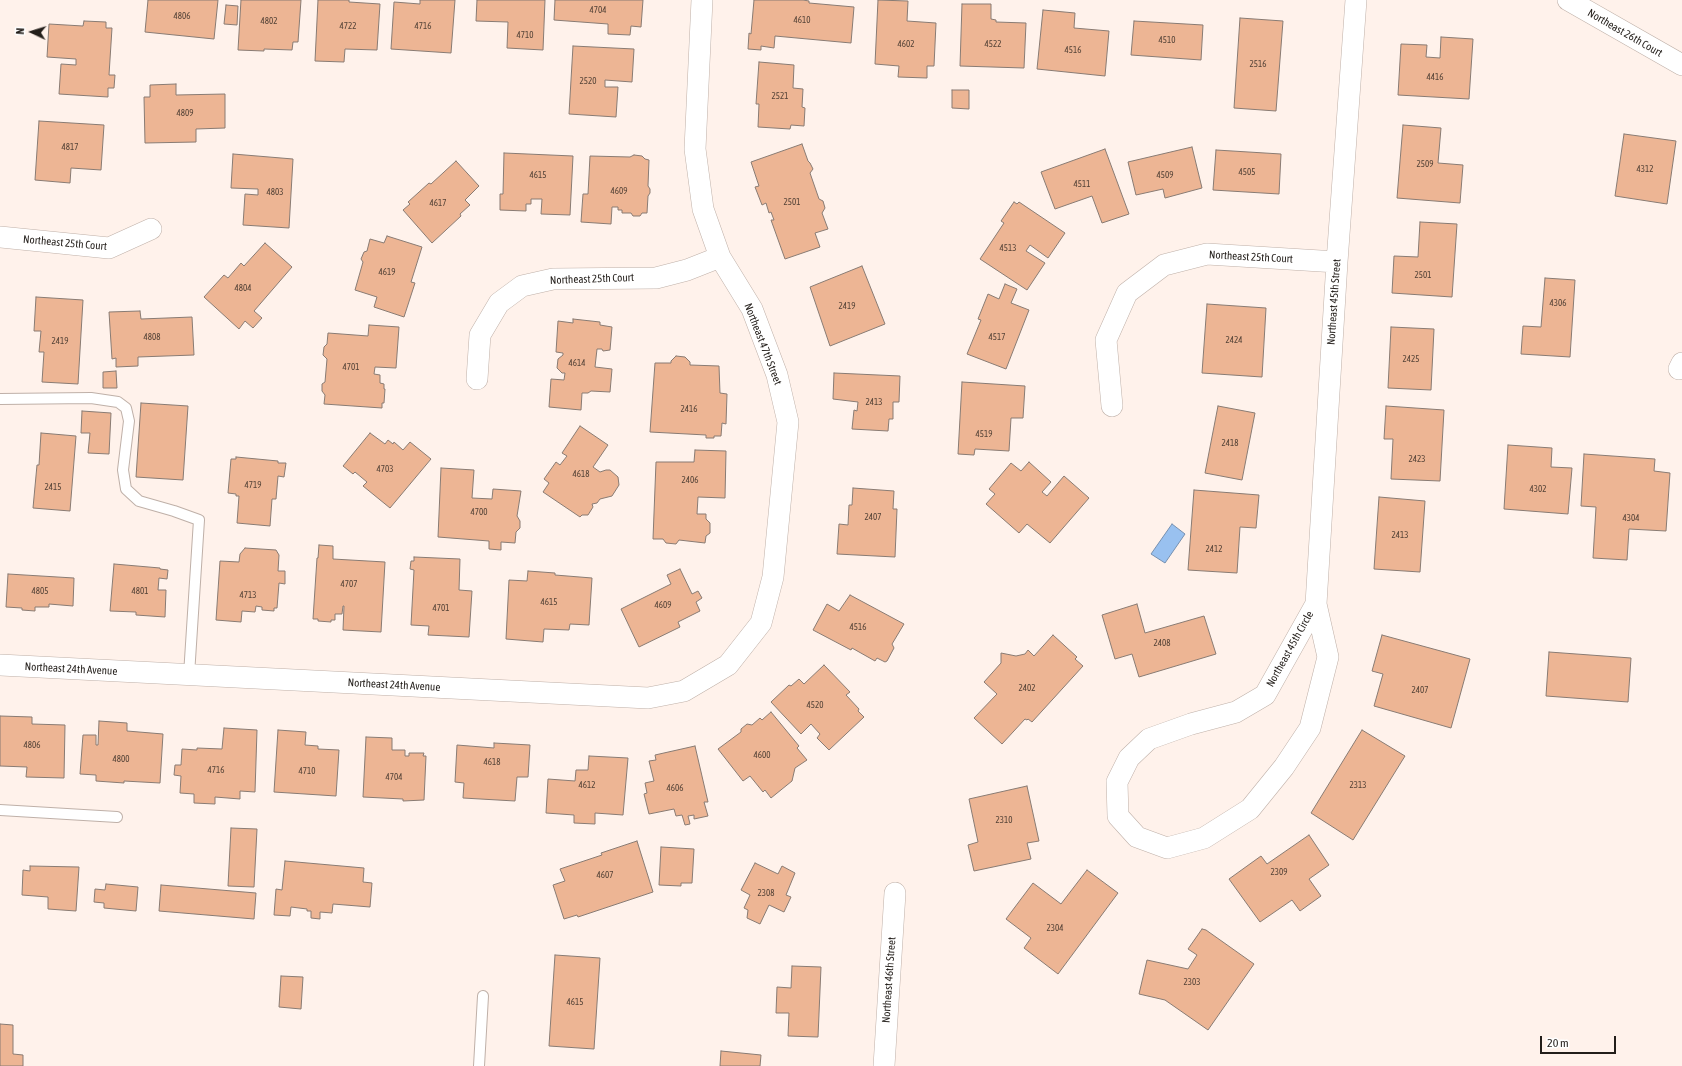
<!DOCTYPE html>
<html>
<head>
<meta charset="utf-8">
<style>
	body { margin:0 }
	#map { position:relative; width:1682px; height:1066px; overflow:hidden; background:#fff2eb; font-family:"Asap Condensed",sans-serif }
	canvas { display:block }
	.north { position:absolute; left:12px; top:12px; width:40px; height:40px; -webkit-text-stroke:3px #fff; paint-order:stroke; rotate:274deg; font-size:11px; font-weight:700; line-height:16px; text-align:center; color:#231e1a }
	.north::after { content:''; display:block; margin:auto; width:14px; height:18px; background:#231e1a; clip-path:polygon(50% 0,100% 100%,50% 72%,0 100%) }
	.scale { position:absolute; left:1540px; top:1036px; width:76px; height:18px; box-sizing:border-box; border:2px solid #231e1a; border-top:0; padding-left:5px; font-size:12px; line-height:14px; white-space:nowrap; color:#231e1a; -webkit-text-stroke:3px #fff; paint-order:stroke }
</style>
</head>
<body>
<div id="map">
<canvas width="1682" height="1066"></canvas>
<div class="north">N</div>
<div class="scale">20 m</div>
</div>
<script>
const ctx = document.querySelector('canvas').getContext('2d');
ctx.lineJoin = 'round';
function paint(path, color) { ctx.fillStyle = color; ctx.fill(path, 'evenodd'); }
const toPath = rows => new Path2D(rows.map(r => 'M' + r).join(''));
function stroke(path, color, width, dash) { ctx.strokeStyle = color; ctx.lineWidth = width; ctx.lineCap = dash ? 'butt' : 'round'; ctx.setLineDash(dash || []); ctx.stroke(path); }
function label(font, color, halo, rows, align = 'center') {
  ctx.font = font + ' "Asap Condensed",sans-serif'; ctx.lineWidth = 3; ctx.setLineDash([]); ctx.textBaseline = 'middle'; ctx.strokeStyle = halo; ctx.fillStyle = color; for (const [text, x, y, turn = 0] of rows) {
    ctx.save(); ctx.translate(x, y); ctx.rotate((+turn || 0) * Math.PI / 180); ctx.textAlign = isNaN(turn) ? turn : align; if (halo) ctx.strokeText(text, 0, 0); ctx.fillText(text, 0, 0); ctx.restore();
  }
}
const water = toPath([
	[1172,524,1185,534,1165,563,1151,554,1172,524]
]);
paint(water, '#99c1f0');
stroke(water, '#7690b0', 1);
const building = toPath([
	[148,0,218,0,214,39,145,32,148,0],
	[241,0,301,0,298,42,293,42,292,50,264,49,264,51,238,50,241,0],
	[318,0,349,0,349,2,380,4,377,50,345,49,344,62,315,61,318,0],
	[420,0,455,0,451,53,391,49,394,2,420,4,420,0],
	[477,0,545,0,543,50,507,48,508,22,476,21,477,0],
	[555,0,643,0,641,27,631,26,630,35,608,34,608,24,554,20,555,0],
	[754,0,803,0,809,1,809,3,854,7,851,43,775,36,774,48,761,46,761,50,748,49,749,33,751,34,754,0],
	[878,0,908,1,907,21,936,23,934,66,927,66,927,78,898,77,899,66,875,64,878,0],
	[962,4,991,4,991,19,996,20,996,22,1026,23,1024,68,960,66,962,4],
	[226,5,238,6,237,25,224,24,226,5],
	[1043,10,1075,13,1074,28,1109,31,1105,76,1037,69,1043,10],
	[1240,18,1283,21,1276,111,1234,108,1240,18],
	[84,21,106,22,106,28,112,28,109,75,115,75,114,88,108,88,108,97,59,94,61,64,76,65,76,59,47,57,49,24,83,26,84,21],
	[1134,21,1203,25,1201,60,1131,55,1134,21],
	[1441,37,1473,39,1469,99,1398,95,1401,44,1427,45,1426,57,1440,58,1441,37],
	[573,46,634,49,632,82,605,80,605,87,618,87,616,117,569,114,573,46],
	[759,62,794,65,793,88,803,89,802,107,805,108,804,126,791,125,790,129,758,127,759,104,756,104,759,62],
	[176,84,176,95,225,94,225,128,196,129,196,142,145,143,144,97,150,97,150,85,176,84],
	[952,90,969,90,969,109,952,108,952,90],
	[39,121,104,125,101,170,71,168,70,183,35,180,39,121],
	[1403,125,1441,128,1438,163,1463,165,1460,203,1397,198,1403,125],
	[1624,134,1676,141,1667,204,1615,196,1624,134],
	[802,144,808,161,810,163,813,169,810,173,819,199,823,201,825,208,822,213,828,229,815,233,820,247,785,259,771,220,774,220,771,212,769,213,766,203,762,205,755,187,759,186,751,162,802,144],
	[1192,147,1202,188,1165,198,1163,189,1136,195,1128,162,1192,147],
	[1105,149,1129,214,1102,223,1092,196,1055,209,1041,172,1105,149],
	[1216,150,1281,154,1279,194,1213,190,1216,150],
	[504,153,573,156,570,215,541,214,542,199,531,199,531,204,526,204,526,211,500,210,500,194,503,194,504,153],
	[233,154,293,159,289,228,243,225,245,194,258,195,258,189,231,188,233,154],
	[634,155,642,156,645,159,649,160,648,186,650,189,650,193,648,196,647,213,642,213,640,216,633,216,631,213,622,213,622,210,618,210,618,207,612,207,611,224,581,222,583,194,588,194,590,156,630,157,634,155],
	[456,161,479,186,465,200,470,205,460,214,461,216,432,243,403,210,410,204,408,202,429,183,431,184,456,161],
	[1014,202,1017,204,1019,202,1065,233,1048,258,1030,245,1026,251,1045,263,1027,290,980,259,1004,223,1001,221,1014,202],
	[1420,222,1457,224,1452,297,1392,293,1394,256,1418,257,1420,222],
	[387,236,422,247,411,282,415,283,404,317,374,307,377,297,355,290,363,262,361,259,364,252,367,251,370,239,384,243,387,236],
	[265,243,292,267,254,311,262,318,253,328,245,321,239,329,204,297,224,275,228,278,241,263,244,266,265,243],
	[862,266,885,324,830,346,810,287,862,266],
	[1545,278,1575,280,1570,357,1521,354,1523,326,1541,327,1545,278],
	[1005,284,1017,289,1011,303,1029,310,1006,369,967,354,981,320,978,319,988,294,999,299,1005,284],
	[36,297,83,300,78,384,42,382,44,352,39,352,41,331,34,331,36,297],
	[1207,304,1266,308,1262,377,1202,373,1207,304],
	[140,311,141,319,192,317,194,355,138,357,138,366,116,367,116,358,112,359,109,312,140,311],
	[573,319,600,322,600,325,612,327,610,350,603,351,602,349,597,349,595,367,612,369,610,392,591,391,588,393,582,393,581,410,549,407,551,379,564,380,565,373,562,373,557,368,558,359,563,355,563,353,556,352,558,321,573,323,573,319],
	[369,325,399,327,396,368,375,367,374,374,380,375,380,383,384,384,384,389,385,389,384,403,382,403,382,408,324,404,325,395,322,391,322,384,325,382,327,359,323,355,324,347,327,344,328,333,368,336,369,325],
	[1391,327,1434,329,1431,390,1388,388,1391,327],
	[676,356,685,357,690,362,690,365,719,366,720,393,727,394,726,424,722,423,721,436,714,436,714,438,706,438,706,435,650,432,655,363,671,363,671,361,676,356],
	[116,371,117,388,103,388,103,372,116,371],
	[834,373,900,376,899,402,893,402,893,419,889,419,888,431,852,429,854,410,857,411,858,402,833,399,834,373],
	[962,382,1025,386,1023,418,1011,418,1009,451,975,449,974,455,958,454,962,382],
	[141,403,188,406,183,480,136,477,141,403],
	[1218,406,1255,413,1242,480,1205,473,1218,406],
	[1386,406,1444,410,1440,481,1391,479,1393,439,1384,439,1386,406],
	[82,411,111,413,109,454,88,453,90,433,81,433,82,411],
	[580,426,608,445,593,467,600,472,606,470,610,470,618,477,619,485,612,496,600,499,597,503,592,504,593,507,588,515,582,515,580,517,543,492,549,483,544,479,556,462,560,465,567,456,562,453,580,426],
	[41,433,76,436,70,511,33,508,37,465,39,465,41,433],
	[370,433,385,444,388,440,393,444,394,442,403,450,410,442,431,459,390,508,363,486,367,482,355,472,353,474,343,466,370,433],
	[1508,445,1552,448,1551,467,1572,468,1568,514,1504,509,1508,445],
	[695,450,726,451,725,498,698,497,697,514,706,514,706,519,710,523,710,533,706,536,705,543,679,540,676,544,666,543,663,539,653,539,656,462,694,462,695,450],
	[1584,454,1655,459,1654,471,1670,473,1666,531,1629,529,1627,560,1593,558,1596,507,1581,506,1584,454],
	[236,457,278,461,278,463,286,463,284,477,278,476,276,499,272,499,270,526,237,523,239,496,236,496,236,494,228,493,231,459,236,459,236,457],
	[1029,462,1051,482,1042,492,1047,496,1064,476,1089,498,1050,543,1027,524,1019,533,986,504,995,494,989,489,1011,463,1021,471,1029,462],
	[441,468,474,470,472,498,492,499,493,489,521,491,517,516,520,521,520,528,516,532,515,543,501,542,501,550,489,549,489,541,438,537,441,468],
	[853,488,894,491,893,509,897,509,895,557,837,554,839,524,848,525,849,505,852,505,853,488],
	[1194,490,1259,495,1256,528,1240,527,1237,573,1188,570,1194,490],
	[1379,497,1425,501,1420,572,1374,569,1379,497],
	[319,545,333,546,333,559,385,562,381,632,343,630,344,606,343,606,342,614,335,614,335,620,331,620,331,622,318,621,318,619,313,619,317,558,318,558,319,545],
	[245,548,276,550,279,555,278,571,285,571,285,584,279,583,277,608,274,608,274,611,262,610,262,607,256,606,255,612,242,611,241,622,216,620,220,561,239,562,240,554,245,548],
	[414,557,460,559,459,590,472,591,469,637,428,635,429,626,411,625,414,570,410,569,411,561,414,561,414,557],
	[114,564,160,568,160,569,168,570,167,579,159,578,158,590,166,590,165,617,136,615,136,612,110,611,114,564],
	[680,569,692,594,698,591,702,598,696,602,700,611,678,622,680,627,639,647,621,609,671,584,667,575,680,569],
	[528,571,555,573,555,575,592,578,589,625,570,624,569,630,544,629,543,642,506,639,509,580,527,581,528,571],
	[8,574,74,578,73,606,49,604,49,607,35,607,35,611,22,610,22,608,6,607,8,574],
	[850,595,904,624,892,644,894,648,887,661,885,662,877,658,875,661,852,648,851,650,813,630,827,604,839,611,850,595],
	[1137,604,1145,633,1204,616,1216,654,1139,677,1132,654,1115,659,1102,615,1137,604],
	[1053,635,1077,657,1075,659,1083,666,1032,722,1028,719,1027,720,1025,719,1002,744,974,718,997,694,984,682,1001,663,1001,653,1016,656,1025,654,1028,650,1034,656,1053,635],
	[1382,635,1470,659,1451,728,1374,706,1383,674,1372,671,1382,635],
	[1549,652,1631,658,1628,702,1546,696,1549,652],
	[824,665,850,692,846,695,859,709,858,711,864,717,829,750,817,738,820,734,811,724,801,734,771,702,789,685,791,686,799,679,804,684,824,665],
	[771,712,799,746,797,748,807,760,795,768,792,781,771,798,765,790,763,792,750,776,743,781,718,749,741,732,741,729,747,724,752,725,760,718,762,720,771,712],
	[0,716,32,717,32,724,65,725,64,778,26,777,27,767,0,766,0,716],
	[99,721,127,723,127,731,163,734,160,783,124,781,124,783,96,781,96,775,80,774,83,735,96,735,96,745,98,745,99,721],
	[224,728,257,730,255,792,240,791,240,799,215,797,215,804,194,803,194,794,180,793,181,776,174,775,175,765,181,765,182,749,197,750,197,748,222,749,224,728],
	[278,730,306,732,305,745,318,746,318,749,339,750,336,796,274,792,278,730],
	[1362,730,1405,756,1353,840,1311,813,1362,730],
	[366,737,392,738,392,750,405,750,405,756,409,756,409,753,424,753,423,756,426,756,424,800,403,801,403,799,363,797,366,737],
	[494,743,530,745,528,777,517,777,515,801,463,798,464,783,455,782,457,745,494,748,494,743],
	[695,746,708,802,704,802,708,816,694,819,694,815,688,816,690,824,685,825,682,815,676,816,674,809,649,814,644,794,647,793,645,783,654,781,649,761,656,760,655,755,695,746],
	[589,756,628,758,623,815,595,813,595,824,574,823,574,815,546,813,548,779,575,781,576,770,588,770,589,756],
	[1027,786,1039,841,1027,843,1031,859,974,871,968,845,978,842,969,799,1027,786],
	[231,828,257,829,254,887,228,886,231,828],
	[1309,835,1329,865,1309,879,1321,896,1300,911,1292,900,1260,922,1229,879,1261,856,1267,864,1309,835],
	[637,841,653,892,578,917,577,915,564,919,553,885,565,881,560,869,602,855,601,853,637,841],
	[661,847,694,849,692,883,681,883,681,886,659,885,661,847],
	[285,861,364,868,363,882,372,883,370,907,333,904,332,913,320,912,320,919,311,918,311,911,307,911,307,909,291,907,290,916,274,915,276,889,282,890,285,861],
	[755,863,778,874,782,866,795,873,786,895,791,897,784,912,769,905,760,924,747,918,748,910,744,908,750,895,741,890,755,863],
	[30,866,79,867,76,911,48,909,48,897,22,895,23,870,30,871,30,866],
	[1087,870,1118,893,1058,974,1024,948,1031,938,1006,919,1033,883,1061,904,1087,870],
	[106,884,138,887,136,911,104,908,104,903,94,902,95,889,105,890,106,884],
	[161,885,256,893,254,919,159,911,161,885],
	[1202,929,1206,930,1254,964,1208,1030,1165,1000,1139,994,1147,960,1188,969,1197,955,1188,949,1202,929],
	[555,955,600,958,594,1049,549,1046,555,955],
	[792,966,821,967,818,1037,788,1036,789,1013,776,1013,777,987,791,988,792,966],
	[281,976,303,977,301,1009,279,1007,281,976],
	[0,1024,13,1025,13,1054,23,1055,23,1066,0,1066,0,1024],
	[721,1051,761,1055,760,1066,720,1066,721,1051]
]);
paint(building, '#edb594');
stroke(building, '#897b73', 1);
const lane = toPath([
	[0,399,91,398,118,402,126,408,129,421,123,470,126,489,139,501,174,511,199,520,189,675],
	[0,810,117,817],
	[479,1066,483,996]
]);
const street = toPath([
	[1568,0,1682,65],
	[0,237,109,248,151,229],
	[1679,369,1682,363],
	[477,379,480,335,499,303,522,286,553,279,656,278,687,270,720,257],
	[1112,406,1106,340,1127,293,1164,265,1207,254,1337,262],
	[1316,604,1328,657,1310,728,1284,767,1250,809,1204,838,1167,848,1137,837,1118,816,1117,782,1129,758,1149,739,1191,724,1236,712,1265,695,1316,604],
	[1316,604,1337,262,1356,0],
	[0,665,648,698,684,691,728,665,761,623,773,577,788,422,777,375,752,309,720,257,703,209,695,149,702,0],
	[884,1066,895,893]
]);
stroke(lane, '#bfb0a8', 12);
stroke(street, '#bfb0a8', 22);
stroke(lane, '#fff', 10);
stroke(street, '#fff', 21);
label('9px', '#564438', null, [
	["4704",598,10],
	["4806",182,16],
	["4610",802,20],
	["4802",269,21],
	["4722",348,26],
	["4716",423,26],
	["4710",525,35],
	["4510",1167,40],
	["4602",906,44],
	["4522",993,44],
	["4516",1073,50],
	["2516",1258,64],
	["4416",1435,77],
	["2520",588,81],
	["2521",780,96],
	["4809",185,113],
	["4817",70,147],
	["2509",1425,164],
	["4312",1645,169],
	["4505",1247,172],
	["4615",538,175],
	["4509",1165,175],
	["4511",1082,184],
	["4609",619,191],
	["4803",275,192],
	["2501",792,202],
	["4617",438,203],
	["4513",1008,248],
	["4619",387,272],
	["2501",1423,275],
	["4804",243,288],
	["4306",1558,303],
	["2419",847,306],
	["4808",152,337],
	["4517",997,337],
	["2424",1234,340],
	["2419",60,341],
	["2425",1411,359],
	["4614",577,363],
	["4701",351,367],
	["2413",874,402],
	["2416",689,409],
	["4519",984,434],
	["2418",1230,443],
	["2423",1417,459],
	["4703",385,469],
	["4618",581,474],
	["2406",690,480],
	["4719",253,485],
	["2415",53,487],
	["4302",1538,489],
	["4700",479,512],
	["2407",873,517],
	["4304",1631,518],
	["2413",1400,535],
	["2412",1214,549],
	["4707",349,584],
	["4805",40,591],
	["4801",140,591],
	["4713",248,595],
	["4615",549,602],
	["4609",663,605],
	["4701",441,608],
	["4516",858,627],
	["2408",1162,643],
	["2402",1027,688],
	["2407",1420,690],
	["4520",815,705],
	["4806",32,745],
	["4600",762,755],
	["4800",121,759],
	["4618",492,762],
	["4716",216,770],
	["4710",307,771],
	["4704",394,777],
	["4612",587,785],
	["2313",1358,785],
	["4606",675,788],
	["2310",1004,820],
	["2309",1279,872],
	["4607",605,875],
	["2308",766,893],
	["2304",1055,928],
	["2303",1192,982],
	["4615",575,1002]
]);
label('11px', '#231e1a', '#fff', [
	["Northeast 26th Court",1625,33,30],
	["Northeast 25th Court",65,243,5],
	["Northeast 25th Court",1251,257,3],
	["Northeast 25th Court",592,279,-2],
	["Northeast 45th Street",1334,302,-86],
	["Northeast 47th Street",763,344,69],
	["Northeast 45th Circle",1290,649,-61],
	["Northeast 24th Avenue",71,669,3],
	["Northeast 24th Avenue",394,685,3],
	["Northeast 46th Street",889,980,-86]
]);
</script>
</body>
</html>
